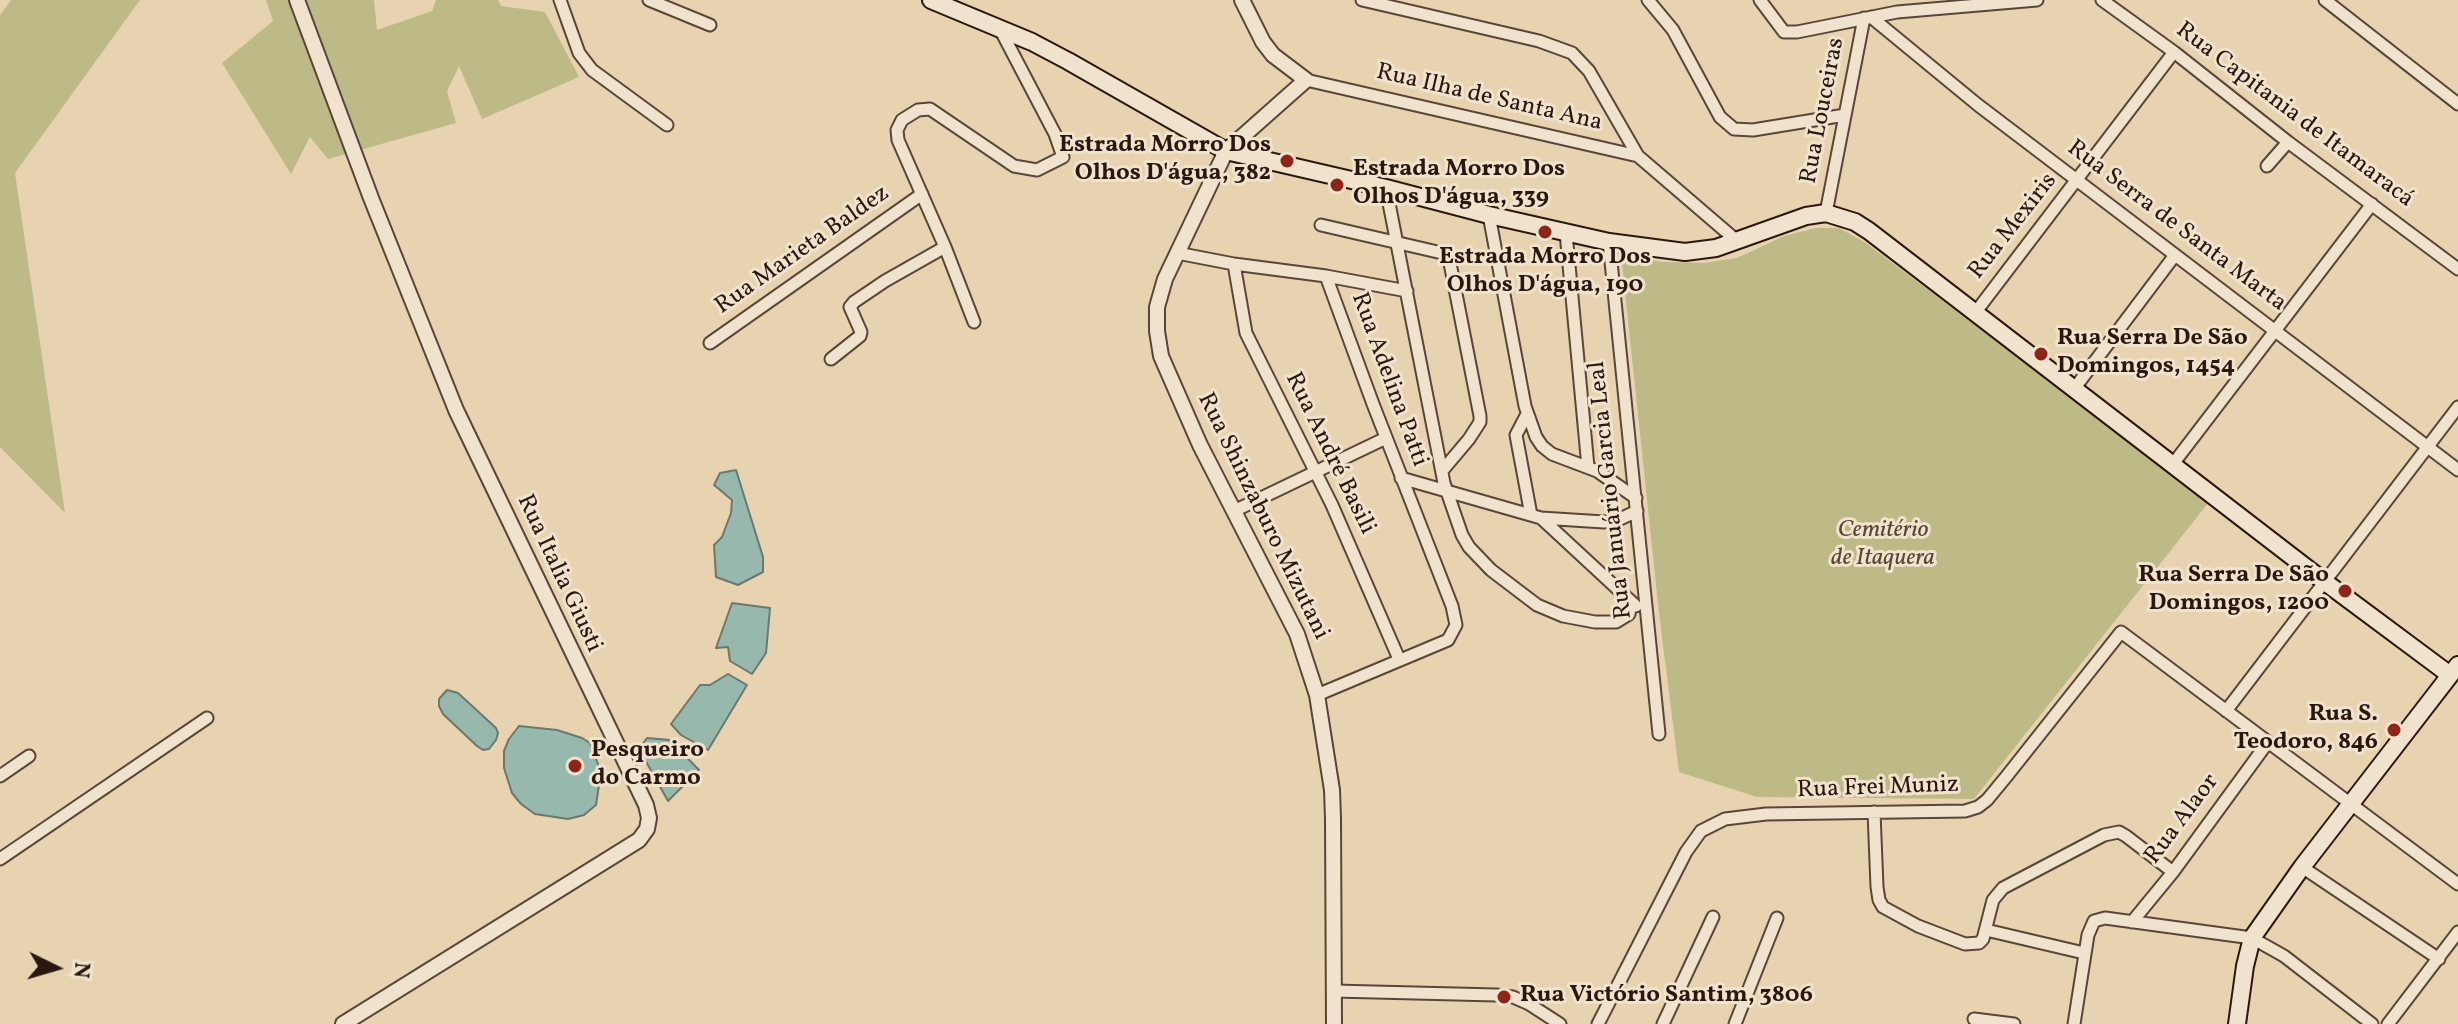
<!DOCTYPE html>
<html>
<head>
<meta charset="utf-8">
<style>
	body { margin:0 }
	#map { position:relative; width:2458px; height:1024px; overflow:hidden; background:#e8d3b1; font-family:Vollkorn,serif }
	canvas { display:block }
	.north { position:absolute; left:16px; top:928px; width:80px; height:80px; -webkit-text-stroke:6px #f0e2cc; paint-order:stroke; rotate:95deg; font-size:22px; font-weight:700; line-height:32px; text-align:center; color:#2b1710 }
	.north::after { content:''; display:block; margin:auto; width:28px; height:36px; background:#2b1710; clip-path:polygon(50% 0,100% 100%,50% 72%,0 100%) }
</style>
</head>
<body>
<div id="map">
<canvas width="2458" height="1024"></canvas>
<div class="north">N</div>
</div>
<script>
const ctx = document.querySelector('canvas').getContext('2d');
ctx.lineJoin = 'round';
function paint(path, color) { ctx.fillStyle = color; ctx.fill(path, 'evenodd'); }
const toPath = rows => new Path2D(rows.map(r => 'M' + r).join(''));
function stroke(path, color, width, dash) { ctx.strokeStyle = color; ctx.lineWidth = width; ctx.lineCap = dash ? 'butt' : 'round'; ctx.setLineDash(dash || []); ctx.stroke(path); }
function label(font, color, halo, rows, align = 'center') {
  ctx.font = font + ' Vollkorn,serif'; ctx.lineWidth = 6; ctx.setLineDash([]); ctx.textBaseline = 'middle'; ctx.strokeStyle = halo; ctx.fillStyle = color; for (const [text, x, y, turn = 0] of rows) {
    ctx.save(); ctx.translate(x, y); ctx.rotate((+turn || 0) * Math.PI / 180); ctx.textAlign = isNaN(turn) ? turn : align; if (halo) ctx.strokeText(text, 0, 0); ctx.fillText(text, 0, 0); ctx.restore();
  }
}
paint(toPath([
	[11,0,140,0,15,173,65,513,0,447,0,15],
	[266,0,374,0,377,30,432,11,436,0,498,0,501,6,545,12,579,77,482,119,459,66,447,91,456,123,328,159,310,137,291,174,222,63,273,21],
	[1816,228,1839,228,1866,243,2209,502,1974,799,1757,797,1679,772,1659,613,1621,254,1663,262,1704,263,1737,258,1784,236]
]), '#bdba87');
const water = toPath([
	[736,470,763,557,763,572,738,585,716,577,714,545,722,537,731,513,732,500,714,485,720,473,736,470],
	[732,603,770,608,766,653,752,674,730,661,728,647,716,648,732,603],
	[728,674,747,685,708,750,681,735,671,724,700,685,710,685,728,674],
	[447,690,458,693,496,728,498,733,496,740,489,749,483,750,477,746,443,714,439,706,439,699,447,690],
	[519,726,557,730,582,738,590,743,598,764,599,785,596,805,584,815,568,819,535,814,521,804,512,793,504,768,504,751,509,739,519,726],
	[647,738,670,740,699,770,668,801,639,749,647,738]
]);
paint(water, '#97b8ac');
stroke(water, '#6c786e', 2);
const minor = toPath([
	[560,0,579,53,592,70,667,125],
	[649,0,710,25],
	[1362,0,1539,41,1572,53,1589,71,1638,156],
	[1648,0,1673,30,1720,117,1734,129,1753,130,1845,115],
	[1760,0,1784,32,1797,32,1897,12,2037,0],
	[2102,0,2174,52,2288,142,2458,269],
	[2325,0,2458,104],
	[1871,17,1978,105,2458,470],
	[1306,80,1638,156,1737,241],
	[2267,166,2288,142],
	[1386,188,1444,483,1462,535,1469,547,1491,570,1537,605,1563,616,1595,622,1616,622,1629,614,1631,603],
	[1826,213,1864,18],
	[1489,215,1525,406,1536,437,1542,446,1552,454,1597,471,1636,498],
	[1321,225,1442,253,1449,258,1480,416,1480,422,1469,439,1442,471],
	[1566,233,1588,467],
	[1609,242,1659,734],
	[1177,253,1234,264,1326,276,1373,404,1452,606,1456,625,1448,640,1317,695],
	[1234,264,1246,333,1332,505,1399,659],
	[1326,276,1407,291],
	[1975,313,2174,52],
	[974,322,945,247,898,140,897,130,902,120,918,110,930,109,1014,166,1037,170,1063,157,1055,134,1000,29],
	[710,343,922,194],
	[831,359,860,336,861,332,850,307,854,302,885,281,945,247],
	[2074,389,2175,255],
	[1527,414,1516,435,1531,515],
	[2173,464,2372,204],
	[1401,478,1541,518,1636,606],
	[1234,511,1386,438],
	[1541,518,1604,522,1620,519,1637,511],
	[2226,711,2458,407],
	[0,776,29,756],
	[1874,812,1877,887,1879,900,1883,907,1918,926,1965,944,1979,943,1983,939,1993,900,2003,888,2104,835,2119,832,2126,836,2173,872],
	[0,859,207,718],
	[2302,867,2439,959],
	[2132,922,2173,872,2268,742],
	[1986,930,2084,953],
	[1334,991,1496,995,1513,997,1529,1004,1560,1024],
	[1974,1019,2014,1024],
	[1598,1024,1686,852,1701,831,1725,819,1766,814,1965,811,1978,807,1987,800,2006,777,2121,632,2458,884],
	[1663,1024,1713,917],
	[1735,1024,1777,918],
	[2074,1024,2088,935,2094,921,2105,918,2252,938,2284,956,2372,1024],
	[2388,1024,2458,932]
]);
const tertiary = toPath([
	[297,0,371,198,456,410,646,805,649,818,647,829,639,840,343,1024],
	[1242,0,1263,42,1273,55,1306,80,1226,151,1165,279,1157,307,1157,331,1161,356,1200,445,1297,634,1317,695,1332,790,1333,819,1334,1024]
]);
const secondary = toPath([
	[931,0,1032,42,1068,61,1226,151,1386,188,1489,215,1609,242,1685,252,1716,248,1806,216,1826,213,1855,222,1869,231,2325,582,2450,675],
	[2237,1024,2245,966,2252,938,2302,867,2458,665]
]);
stroke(minor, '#5a4638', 15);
stroke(tertiary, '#5a4638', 18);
stroke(secondary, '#2b1710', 20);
stroke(minor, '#f0e2cc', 11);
stroke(tertiary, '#f0e2cc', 14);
stroke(secondary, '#f0e2cc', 16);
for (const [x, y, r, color] of [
	[1287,161,8,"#8f2418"],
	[1337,185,8,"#8f2418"],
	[1545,232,8,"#8f2418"],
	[2041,354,8,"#8f2418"],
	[2345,591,8,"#8f2418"],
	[2394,730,8,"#8f2418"],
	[575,766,8,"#8f2418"],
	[1504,997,8,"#8f2418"]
]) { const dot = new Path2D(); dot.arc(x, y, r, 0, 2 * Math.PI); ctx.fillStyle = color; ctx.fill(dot); stroke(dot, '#f0e2cc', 3); }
label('24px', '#2b1710', '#f0e2cc', [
	["Rua Ilha de Santa Ana",1489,99,13],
	["Rua Louceiras",1824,111,-79],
	["Rua Capitania de Itamaracá",2294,116,37],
	["Rua Mexiris",2014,227,-52],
	["Rua Serra de Santa Marta",2176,227,37],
	["Rua Marieta Baldez",803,251,-35],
	["Rua Adelina Patti",1388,380,70],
	["Rua André Basili",1329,454,64],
	["Rua Januário Garcia Leal",1612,490,-96],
	["Rua Shinzaburo Mizutani",1262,517,64],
	["Rua Italia Giusti",558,574,65],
	["Rua Frei Muniz",1878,789,-2],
	["Rua Alaor",2183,820,-53]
]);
label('bold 24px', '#2b1710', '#f0e2cc', [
	["Estrada Morro Dos",1271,147,"right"],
	["Olhos D'água, 382",1271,175,"right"],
	["Estrada Morro Dos",1353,171],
	["Olhos D'água, 339",1353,199],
	["Estrada Morro Dos",1545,259,"center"],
	["Olhos D'água, 190",1545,287,"center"],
	["Rua Serra De São",2057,340],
	["Domingos, 1454",2057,368],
	["Rua Serra De São",2329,577,"right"],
	["Domingos, 1200",2329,605,"right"],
	["Rua S.",2378,716,"right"],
	["Teodoro, 846",2378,744,"right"],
	["Pesqueiro",591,752],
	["do Carmo",591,780],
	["Rua Victório Santim, 3806",1520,997]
], 'left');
label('italic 24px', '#574834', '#f0e2cc', [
	["Cemitério",1883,532],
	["de Itaquera",1883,560]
]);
</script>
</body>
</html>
